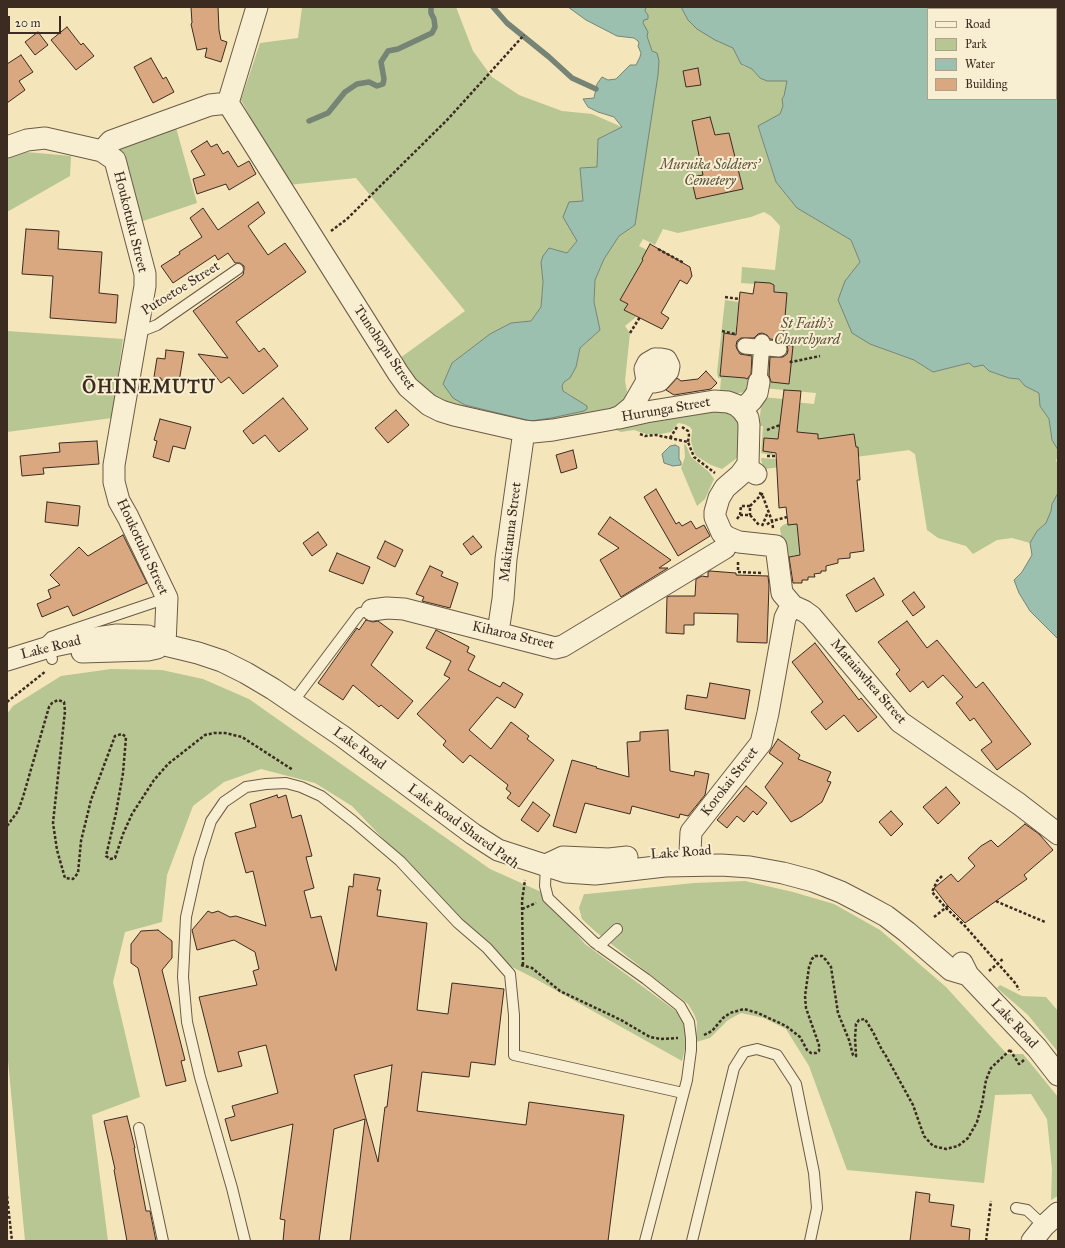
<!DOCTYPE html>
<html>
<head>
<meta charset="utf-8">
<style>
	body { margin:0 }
	#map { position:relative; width:1065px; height:1248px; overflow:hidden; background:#f4e6ba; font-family:"IM FELL Great Primer",serif }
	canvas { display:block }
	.frame { position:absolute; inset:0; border:8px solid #3c2b21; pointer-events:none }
	.legend { position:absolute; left:927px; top:8px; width:130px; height:92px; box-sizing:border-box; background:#f8efd2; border:1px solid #ada18b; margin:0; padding:5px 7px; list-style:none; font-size:12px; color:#3c2b21 }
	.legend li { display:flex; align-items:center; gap:8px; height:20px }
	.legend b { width:20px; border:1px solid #ada18b }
	.scale { position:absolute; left:8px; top:16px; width:53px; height:18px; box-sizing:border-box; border:2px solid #3c2b21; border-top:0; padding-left:5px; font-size:12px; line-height:14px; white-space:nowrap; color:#3c2b21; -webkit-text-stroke:3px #f8efd2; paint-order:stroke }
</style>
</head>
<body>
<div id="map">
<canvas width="1065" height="1248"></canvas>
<div class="frame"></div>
<ul class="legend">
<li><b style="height:5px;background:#f8efd2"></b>Road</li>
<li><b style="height:11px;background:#b7c693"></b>Park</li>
<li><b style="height:11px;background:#9cc0af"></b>Water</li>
<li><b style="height:11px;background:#d9a780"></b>Building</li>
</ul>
<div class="scale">20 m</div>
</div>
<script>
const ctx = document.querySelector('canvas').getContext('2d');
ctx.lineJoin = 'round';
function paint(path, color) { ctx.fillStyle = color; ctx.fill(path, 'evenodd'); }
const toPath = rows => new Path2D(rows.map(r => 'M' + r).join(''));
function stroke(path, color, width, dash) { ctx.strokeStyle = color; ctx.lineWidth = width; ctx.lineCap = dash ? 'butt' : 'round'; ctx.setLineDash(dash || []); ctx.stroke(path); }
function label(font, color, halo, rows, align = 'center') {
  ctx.font = font + ' "IM FELL Great Primer",serif'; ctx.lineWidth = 4; ctx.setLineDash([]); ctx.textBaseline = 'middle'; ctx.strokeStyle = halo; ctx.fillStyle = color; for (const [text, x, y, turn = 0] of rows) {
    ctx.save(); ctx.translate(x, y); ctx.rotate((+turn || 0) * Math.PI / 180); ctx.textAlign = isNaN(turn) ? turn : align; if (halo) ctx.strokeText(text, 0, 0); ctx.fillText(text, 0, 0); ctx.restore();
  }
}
paint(toPath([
	[302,7,456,7,473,51,492,77,519,95,562,111,592,114,622,127,598,139,597,167,580,168,583,202,577,241,567,253,549,248,541,262,543,282,541,307,531,321,511,323,490,334,452,363,443,384,465,405,531,421,551,418,567,414,572,396,563,391,562,386,564,382,570,378,576,367,580,348,600,330,594,302,595,280,604,259,619,236,635,225,652,51,643,23,646,7,681,7,685,13,733,48,736,53,739,60,743,66,752,69,760,78,770,81,787,81,784,96,782,99,783,106,780,114,758,127,776,182,797,208,851,240,860,262,845,281,870,344,914,360,933,372,969,363,983,365,989,371,1009,378,1019,379,1025,386,1039,393,1040,406,1049,419,1052,440,1058,450,1058,457,1056,460,1058,465,1058,493,1052,504,1051,511,1046,523,1037,531,1030,543,1012,538,997,540,973,554,966,546,938,538,927,530,915,454,909,450,765,469,762,464,761,458,776,459,777,466,786,453,773,453,772,455,761,453,763,426,759,426,762,397,783,399,783,401,814,404,816,393,763,388,751,388,744,392,735,394,720,391,721,378,718,378,717,372,725,300,739,302,736,327,743,328,748,336,748,340,772,342,774,285,759,283,755,283,755,284,741,283,742,267,775,270,780,226,771,216,764,212,751,217,678,233,663,229,655,245,643,239,639,246,647,250,642,259,643,260,620,300,628,304,625,310,636,317,625,326,630,333,625,381,627,391,624,403,620,408,533,426,448,408,423,388,400,358,465,311,356,178,288,185,241,100,260,43,298,38],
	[698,68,701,84,686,87,683,72],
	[799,408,797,432,818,434,816,453,781,449],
	[175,124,197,203,140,222,120,146],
	[26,152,71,156,70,176,7,212,7,158],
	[7,331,123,339,112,418,7,432],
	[722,410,730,414,736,420,739,426,739,455,737,458,722,469,711,465,696,456,694,452,691,441,692,430,690,427,684,424,678,423,671,432,661,434,646,434,634,430,621,432,616,430,615,427],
	[684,444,686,445,691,457,709,472,714,479,705,499,697,506,681,468,685,457],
	[788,523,788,524,797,524,800,555,786,557,784,559,780,528,783,525],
	[111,669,162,670,203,679,249,699,490,869,548,895,559,913,585,944,680,1014,686,1029,686,1045,682,1061,534,978,506,964,446,905,352,806,315,783,261,769,224,782,193,806,167,875,162,922,125,932,113,982,140,1097,92,1115,108,1241,25,1241,7,1050,7,714,13,706,61,676],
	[745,881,793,892,834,904,880,930,946,987,1007,1054,1023,1054,1058,1097,1058,1196,1051,1200,1052,1169,1047,1119,1031,1094,995,1095,984,1183,847,1170,809,1066,786,1029,764,1018,741,1013,728,1020,710,1038,696,1042,697,1022,694,1014,688,1004,596,932,582,919,579,908,584,894,587,894,694,883],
	[1000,985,1022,996,1046,997,1058,1011,1058,1052,1028,1015,997,988]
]), '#b7c693');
const water = toPath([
	[568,7,646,7,645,11,648,15,648,19,644,20,643,23,648,32,647,36,652,51,657,53,659,61,658,75,635,225,619,236,604,259,595,280,594,302,600,330,580,348,576,367,570,378,564,382,562,386,563,391,587,406,587,409,584,411,551,418,531,421,465,405,453,398,443,384,452,363,490,334,511,323,531,321,541,307,543,282,541,262,543,256,549,248,567,253,577,241,563,217,569,202,583,201,580,168,597,167,598,139,622,127,614,117,598,112,588,107,583,99,594,98,597,84,602,77,608,80,616,79,630,65,636,65,640,57,641,53,638,46,639,43,638,41,634,38,617,36,586,20,568,7],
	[681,7,1058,7,1058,450,1052,440,1049,419,1040,406,1039,393,1025,386,1019,379,1009,378,989,371,983,365,974,367,969,363,933,372,914,360,870,344,852,333,838,300,845,281,860,262,851,240,797,208,776,182,758,126,780,114,783,106,782,99,784,96,787,81,767,81,760,78,752,69,741,64,733,48,715,40,697,29,688,20,681,7],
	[928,9,1056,9,1056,99,928,99,928,9],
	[675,445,679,447,679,459,681,462,681,465,673,466,664,463,662,454,670,446,675,445],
	[1058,493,1058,639,1030,611,1019,593,1014,580,1022,572,1032,555,1030,543,1037,531,1046,523,1051,511,1052,504,1058,493]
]);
paint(water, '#9cc0af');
stroke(water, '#768476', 1);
stroke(toPath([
	[493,7,507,23,549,57,572,78,596,89],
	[309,121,328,113,345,92,357,84,369,82,377,86,383,84,384,79,381,62,388,51,398,49,432,33,435,27,434,19,431,13,431,7]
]), '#768476', 5.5);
const building = toPath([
	[191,7,218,7,219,30,221,40,227,42,221,62,205,57,207,48,197,50,191,24,192,23,191,7],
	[67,27,81,45,83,43,94,56,76,70,51,40,67,27],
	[38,32,48,45,35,55,25,42,38,32],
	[21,55,33,72,19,81,25,90,7,103,7,64,21,55],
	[151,58,163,79,166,77,174,92,153,103,134,67,151,58],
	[698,68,701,85,686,87,683,71,698,68],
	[710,117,715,135,729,133,743,189,696,199,691,177,703,175,692,121,710,117],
	[207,141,211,147,217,144,223,154,228,151,238,167,249,161,256,174,229,190,226,184,197,194,193,179,205,175,191,151,207,141],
	[258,202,265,213,248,226,268,255,285,243,306,272,236,322,259,352,264,348,278,366,243,394,229,377,221,383,198,354,228,358,193,311,243,275,244,269,244,266,240,263,235,263,228,253,218,260,215,255,173,283,161,266,180,254,179,252,202,237,190,218,203,208,218,230,258,202],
	[26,229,59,231,58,249,102,252,99,293,118,295,116,323,50,318,53,276,22,274,26,229],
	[650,244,690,267,692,276,687,284,680,280,661,313,669,318,662,329,624,310,628,304,620,300,643,260,642,259,650,244],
	[755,282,770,283,774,285,774,292,787,293,783,341,770,339,767,335,762,333,758,334,754,338,741,338,737,341,736,346,737,349,740,354,752,356,751,374,747,379,745,378,720,376,724,333,736,335,740,292,753,294,755,282],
	[787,345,793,346,789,384,771,382,769,375,770,357,783,357,787,354,788,350,787,345],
	[166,350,184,352,179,382,161,380,161,378,154,377,157,358,165,359,166,350],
	[706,371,717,383,711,389,674,395,666,390,677,378,681,381,698,379,706,371],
	[784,390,801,391,797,432,818,434,818,439,854,434,856,447,858,447,860,480,857,480,864,551,850,553,850,558,838,559,838,563,826,566,826,571,821,571,821,573,814,574,815,577,808,577,808,580,802,580,802,583,793,583,789,557,800,555,797,524,788,525,786,507,779,508,776,453,763,451,764,438,778,439,784,390],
	[283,398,308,429,279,452,265,435,253,444,243,431,283,398],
	[396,410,409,425,388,443,375,428,396,410],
	[160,419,191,427,185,449,173,446,169,462,153,457,157,441,154,440,160,419],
	[97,441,99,464,43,468,44,474,22,476,20,456,60,452,59,443,97,441],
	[573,450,577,468,561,473,556,455,573,450],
	[656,489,676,524,679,522,682,526,691,521,696,529,704,525,710,536,678,556,644,497,656,489],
	[47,502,80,506,78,526,45,522,47,502],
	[610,517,671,560,659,568,668,568,621,597,600,560,619,548,598,534,610,517],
	[318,532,327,545,312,556,303,543,318,532],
	[123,535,147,583,73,616,68,606,42,617,37,604,51,598,48,590,60,585,50,575,79,547,88,556,123,535],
	[473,536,482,547,471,555,463,544,473,536],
	[385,541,403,550,395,567,377,558,385,541],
	[337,553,370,567,363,584,329,571,337,553],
	[430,566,443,572,441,576,458,583,450,608,422,601,424,597,416,594,430,566],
	[710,571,736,573,736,575,768,576,769,585,767,643,737,642,738,614,694,613,694,625,684,625,684,634,666,633,667,597,670,596,695,596,696,579,702,576,708,577,708,572,710,571],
	[874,578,884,595,856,612,846,595,874,578],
	[914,592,925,607,913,616,902,601,914,592],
	[366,620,373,622,378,621,393,632,371,665,413,701,398,719,381,705,379,707,353,685,343,700,318,683,357,628,359,630,366,620],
	[907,621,927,648,937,640,976,688,983,682,1031,744,997,770,981,750,992,742,974,718,970,721,956,703,963,697,943,675,928,688,923,681,910,692,896,674,900,670,878,642,907,621],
	[436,630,469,647,467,652,475,656,468,670,500,687,503,682,523,694,515,708,497,697,469,730,491,749,511,722,529,736,527,739,554,760,519,807,507,798,511,793,506,789,508,785,470,755,463,763,443,745,446,741,417,714,450,678,444,675,451,661,426,648,436,630],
	[815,643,859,700,861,698,877,717,858,732,844,715,826,730,811,712,823,702,792,662,815,643],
	[710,683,750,690,745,719,685,709,687,695,707,698,710,683],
	[668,730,670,771,694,776,695,771,709,774,705,795,688,816,680,814,679,818,632,806,630,814,585,803,576,833,553,826,572,760,597,767,596,768,629,777,627,742,640,741,640,732,668,730],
	[778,739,800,755,798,759,831,772,827,781,831,782,822,802,801,817,791,822,765,787,783,763,769,753,778,739],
	[746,786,767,803,757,815,753,811,744,822,737,816,727,828,717,820,746,786],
	[946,787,960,803,938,824,923,807,946,787],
	[277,795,278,798,286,795,292,818,301,815,312,856,306,857,314,888,304,891,311,918,321,916,336,971,349,886,353,887,354,874,380,878,377,890,381,890,377,916,427,923,417,1010,448,1014,452,983,504,989,495,1065,471,1062,469,1077,422,1072,417,1111,526,1125,529,1102,624,1115,608,1241,350,1241,365,1119,334,1129,319,1241,283,1241,285,1220,280,1219,293,1124,231,1141,225,1119,235,1116,232,1106,278,1093,266,1045,238,1052,242,1066,218,1072,199,997,257,985,253,971,259,969,255,952,234,940,197,950,192,930,208,911,212,913,218,911,230,917,236,916,266,926,253,871,246,873,235,833,256,827,250,804,277,795],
	[392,1065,387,1107,385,1107,378,1162,354,1075,392,1065],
	[533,802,550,815,538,832,521,820,533,802],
	[891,811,903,824,891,836,879,822,891,811],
	[1025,824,1039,834,1053,850,1024,875,1027,879,965,923,948,906,934,888,951,874,958,882,975,866,968,858,981,846,991,840,998,847,1025,824],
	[158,930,172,941,172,958,162,970,185,1060,181,1061,186,1081,166,1086,138,968,131,963,131,944,141,931,158,930],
	[127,1116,135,1148,134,1148,146,1211,150,1211,156,1241,127,1241,114,1170,115,1169,104,1121,127,1116],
	[916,1192,930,1194,929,1202,954,1205,951,1226,970,1229,969,1241,910,1241,916,1192]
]);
paint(building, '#d9a780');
stroke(building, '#3c2b21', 1);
const service = toPath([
	[137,329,147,329,157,325,238,269],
	[52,659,47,641,51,637,167,598],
	[293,702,360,613,372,610],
	[546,865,545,886,548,898,594,942,646,979,680,1006,689,1022,691,1038,691,1050,687,1080,645,1241],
	[599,946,617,929],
	[139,1128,163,1241],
	[1016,1208,1027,1210,1044,1226],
	[245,1241,232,1188,200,1077,187,1022,183,977,186,917,199,859,211,821,224,802,246,787,266,784,286,783,301,787,321,796,353,821,400,861,458,923,487,948,510,974,514,1015,514,1055,683,1093],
	[692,1241,734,1068,744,1052,757,1049,777,1055,796,1084,814,1173,817,1208,810,1241]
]);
const pedestrian = toPath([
	[745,346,779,349],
	[759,382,762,342]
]);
const minor = toPath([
	[228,103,398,373,408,387,429,405,441,411,454,415,524,431,533,432,553,430,613,419,621,416,632,407,647,381],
	[228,103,257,7],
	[7,147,27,140,45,138,102,151,115,160,145,274,145,286,114,465,114,482,119,501,128,517,167,598,165,645],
	[102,151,111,141,210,105,228,103],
	[655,359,661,359,666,360,669,366,668,371,659,381,654,382,647,381,645,369,648,363,655,359],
	[742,410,752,400,757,393,759,382],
	[619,418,646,412,714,401,728,402,736,405,742,410,748,418,749,425,748,464,750,470,756,474],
	[748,464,740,475,725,488,719,498,715,512,715,517,722,533,727,537,739,542,776,546,782,593,793,606,804,611,811,616,900,722,1019,804,1058,834],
	[372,610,387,608,404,609,555,648,563,646,725,548],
	[498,632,503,599,506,559,524,431],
	[82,652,148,650,157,648],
	[7,660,49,647,82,640,117,635,148,636,165,645,198,653,222,661,246,673,273,689,342,736,473,834,498,850,566,872,595,874,665,866,721,865,750,867,783,873,813,881,841,892,864,904,886,916,907,932,951,970,968,975],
	[546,865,563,857,609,859,627,857],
	[691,865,690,852,691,832,761,743,768,713,785,618,788,612,793,606],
	[962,963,968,975,1037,1048,1058,1075],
	[1032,1241,1044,1226,1058,1213]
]);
stroke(service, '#6a5a47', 12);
stroke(pedestrian, '#6a5a47', 17);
stroke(minor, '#6a5a47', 23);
stroke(toPath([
	[331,231,347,219,448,119,524,35],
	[658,249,684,263],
	[725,297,739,299],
	[722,331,735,334],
	[630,333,640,317],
	[790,361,791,362,820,356],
	[682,427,688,431,689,435,688,442],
	[767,430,780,425],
	[640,434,645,436,656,435,688,442,694,457,715,473],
	[670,438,677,427],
	[767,456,776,456],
	[759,493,762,494,772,521,766,525],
	[750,506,762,494,762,493],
	[740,515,750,515,759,525],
	[737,519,740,515,741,506,750,506,750,515],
	[762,526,768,512],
	[773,528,772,521,787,517],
	[738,562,738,572,762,573],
	[7,702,46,671],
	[7,826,18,811,23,797,49,707,52,703,58,700,64,702,65,711,53,823,57,850,65,878,73,879,78,873,81,841,91,800,115,736,122,734,126,737,123,773,116,813,106,856,110,859,115,858,123,834,132,814,154,780,168,764,205,735,214,733,225,733,242,737,293,770],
	[942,876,937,881,932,892,946,908,965,926,1016,984,1019,990],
	[996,901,1000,903,1045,922],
	[522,909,536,903],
	[934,917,948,906],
	[521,965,532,968,560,991,621,1020,650,1037,661,1039,678,1038],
	[523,965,522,901,525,880],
	[989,971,1004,958],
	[704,1035,712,1031,723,1018,730,1013,744,1009,758,1013,786,1026,800,1037,807,1050,811,1053,816,1053,819,1051,819,1045,806,1008,805,996,809,967,812,959,815,956,822,956,826,960,831,967,838,1013,849,1040,853,1055,856,1056,856,1055,855,1038,856,1024,859,1020,865,1019,873,1032,882,1050,886,1056,913,1105,924,1136,933,1146,946,1149,958,1146,968,1138,977,1122,982,1104,986,1080,991,1068,1010,1050],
	[1010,1050,1019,1064,1024,1060],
	[7,1196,12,1241],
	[986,1241,991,1201]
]), '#3c2b21', 2.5, [3, 2]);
stroke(service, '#f8efd2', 10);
stroke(pedestrian, '#f8efd2', 15);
stroke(minor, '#f8efd2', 21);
label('italic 14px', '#5b523e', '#f8efd2', [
	["Muruika Soldiers’",710,166],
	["Cemetery",710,182],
	["St Faith's",807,325],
	["Churchyard",807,341]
]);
label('14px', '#3c2b21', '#f8efd2', [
	["Houkotuku Street",130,222,76],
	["Putoetoe Street",181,289,-32],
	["Tunohopu Street",384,348,56],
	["Hurunga Street",666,410,-10],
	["Makitauna Street",511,532,-83],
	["Houkotuku Street",142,547,65],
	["Kiharoa Street",513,636,13],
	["Lake Road",51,648,-14],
	["Mataiawhea Street",868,682,49],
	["Lake Road",359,749,36],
	["Korokai Street",730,782,-52],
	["Lake Road Shared Path",463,827,36],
	["Lake Road",681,853,-4],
	["Lake Road",1014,1024,47]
]);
ctx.letterSpacing = '1px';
label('bold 18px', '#3c2b21', '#f8efd2', [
	["ŌHINEMUTU",149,389]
]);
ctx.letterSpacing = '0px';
</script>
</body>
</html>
